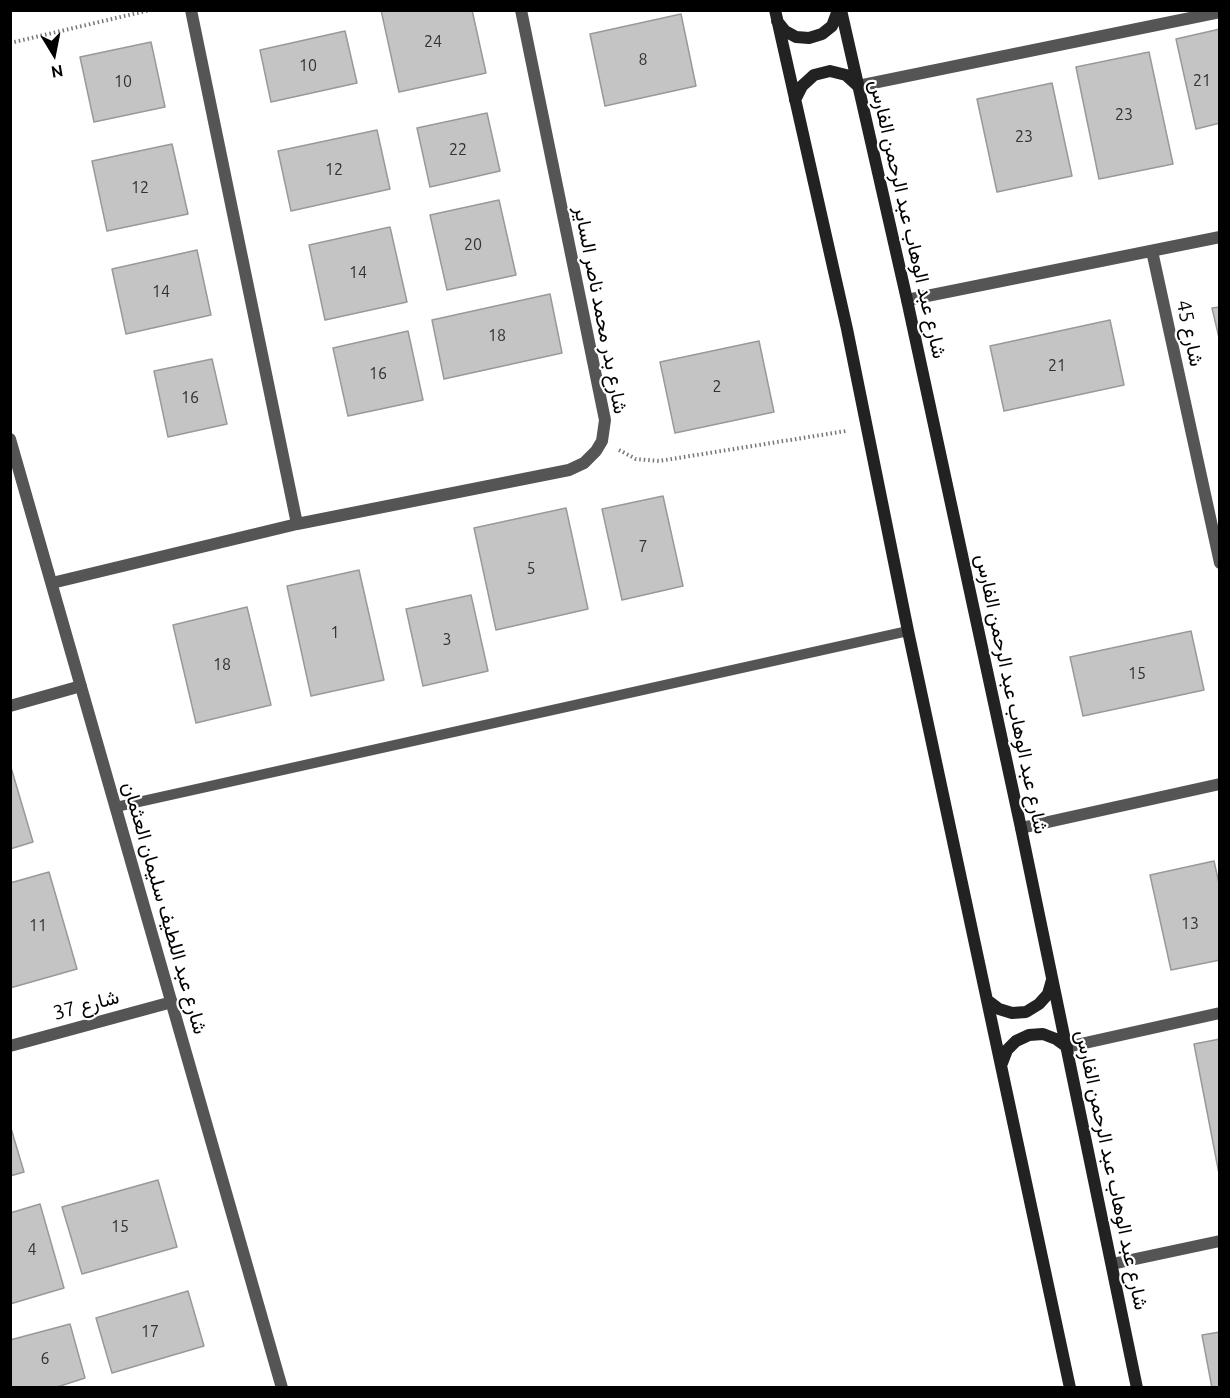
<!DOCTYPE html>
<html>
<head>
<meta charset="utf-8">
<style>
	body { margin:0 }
	#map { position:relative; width:1230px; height:1398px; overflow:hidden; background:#fff; font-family:Ubuntu,sans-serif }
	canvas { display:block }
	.frame { position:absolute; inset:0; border:12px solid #000; pointer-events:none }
	.north { position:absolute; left:24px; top:24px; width:60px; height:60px; -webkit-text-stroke:4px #fff; paint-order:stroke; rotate:170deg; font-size:16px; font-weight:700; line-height:24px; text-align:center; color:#000 }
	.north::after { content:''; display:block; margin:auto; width:21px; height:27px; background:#000; clip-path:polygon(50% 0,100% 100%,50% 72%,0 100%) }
</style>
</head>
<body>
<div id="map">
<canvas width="1230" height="1398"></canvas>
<div class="frame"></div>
<div class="north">N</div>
</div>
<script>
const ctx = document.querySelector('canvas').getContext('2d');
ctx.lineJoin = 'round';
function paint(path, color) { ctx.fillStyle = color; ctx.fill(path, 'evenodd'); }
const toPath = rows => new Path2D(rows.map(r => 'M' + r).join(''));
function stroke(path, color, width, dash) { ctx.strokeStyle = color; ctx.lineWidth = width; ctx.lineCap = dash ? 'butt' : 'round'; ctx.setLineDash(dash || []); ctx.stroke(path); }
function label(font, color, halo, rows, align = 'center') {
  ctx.font = font + ' Ubuntu,Vazirmatn,sans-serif'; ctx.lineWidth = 4.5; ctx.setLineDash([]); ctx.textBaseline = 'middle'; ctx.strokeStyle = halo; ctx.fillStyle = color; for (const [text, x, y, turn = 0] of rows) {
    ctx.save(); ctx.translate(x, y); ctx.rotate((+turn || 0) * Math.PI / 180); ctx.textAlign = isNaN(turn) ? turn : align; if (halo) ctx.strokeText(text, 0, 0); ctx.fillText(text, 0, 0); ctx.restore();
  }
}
const building = toPath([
	[381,10,472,10,486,73,399,92,381,10],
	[681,14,696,86,605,106,590,34,681,14],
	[1220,29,1220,123,1196,129,1176,39,1220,29],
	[345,31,357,83,271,102,260,50,345,31],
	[151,42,165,107,94,122,80,57,151,42],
	[1149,52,1173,164,1099,179,1076,67,1149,52],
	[1052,83,1072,176,997,192,977,99,1052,83],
	[487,113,500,171,430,187,417,128,487,113],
	[377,130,390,189,291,211,278,151,377,130],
	[172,144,188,214,107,231,92,161,172,144],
	[499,200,516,275,447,290,430,215,499,200],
	[390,227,407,302,325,320,309,245,390,227],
	[197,250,211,315,126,334,112,269,197,250],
	[550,294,562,353,444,379,432,320,550,294],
	[1220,307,1220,342,1212,308,1220,307],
	[1110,320,1124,385,1004,411,990,346,1110,320],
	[408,331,423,400,348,416,333,348,408,331],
	[759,341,774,412,675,433,660,362,759,341],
	[212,359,227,424,168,437,154,371,212,359],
	[663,496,683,586,622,600,602,509,663,496],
	[566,508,588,609,496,630,474,528,566,508],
	[359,570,384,680,311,696,287,586,359,570],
	[471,595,488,671,423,686,406,609,471,595],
	[247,607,271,705,196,723,173,625,247,607],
	[1191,631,1204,690,1083,716,1070,657,1191,631],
	[10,764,33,842,10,849,10,764],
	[1214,861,1220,888,1220,960,1171,970,1150,875,1214,861],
	[49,872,77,969,10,988,10,883,49,872],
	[1220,1039,1220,1179,1194,1044,1220,1039],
	[10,1125,24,1172,10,1176,10,1125],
	[158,1180,177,1247,82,1274,62,1207,158,1180],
	[40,1204,64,1288,10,1304,10,1213,40,1204],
	[188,1291,204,1346,112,1373,96,1318,188,1291],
	[70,1324,85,1378,54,1388,10,1388,10,1340,70,1324],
	[1220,1332,1220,1388,1212,1388,1202,1335,1220,1332]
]);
paint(building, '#c4c4c4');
stroke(building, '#999', 1.5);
stroke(toPath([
	[10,43,150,10],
	[619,450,636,459,659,461,846,431]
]), '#777', 4, [1.5, 3]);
stroke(toPath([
	[116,807,908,631]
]), '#555', 10);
stroke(toPath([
	[191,10,297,524],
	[858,86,1220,12],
	[1152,251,1220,563],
	[907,300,1220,237],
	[10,439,282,1388],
	[52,583,297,524,569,470,584,463,596,451,602,441,605,420,521,10],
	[10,706,81,686],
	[1021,828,1220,784],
	[10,1046,172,1002],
	[1067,1047,1220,1013],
	[1112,1264,1220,1241]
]), '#555', 12);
stroke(toPath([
	[775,10,847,329,908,631,1070,1388],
	[841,10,907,300,1021,828,1137,1388],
	[777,21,785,31,796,37,809,38,822,34,832,26,838,10],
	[795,100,802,86,814,75,830,71,846,75,858,86],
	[987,1000,999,1009,1012,1013,1026,1012,1039,1004,1048,994,1052,980],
	[1002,1063,1007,1050,1016,1041,1029,1035,1043,1034,1056,1039,1067,1047]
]), '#222', 12);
label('16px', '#313131', null, [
	["24",433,42],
	["8",643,60],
	["10",308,66],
	["21",1202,81],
	["10",123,82],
	["23",1124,115],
	["23",1024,137],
	["22",458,150],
	["12",334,170],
	["12",140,188],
	["20",473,245],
	["14",358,273],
	["14",161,292],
	["18",497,336],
	["21",1057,366],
	["16",378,374],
	["2",717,387],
	["16",190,398],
	["7",643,547],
	["5",531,569],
	["1",335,633],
	["3",447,640],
	["18",222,665],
	["15",1137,674],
	["13",1190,924],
	["11",38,926],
	["15",120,1227],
	["4",32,1250],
	["17",150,1332],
	["6",45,1359]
]);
label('20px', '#000', '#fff', [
	["شارع عبد الوهاب عبد الرحمن الفارس",908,219,77],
	["شارع بدر محمد ناصر الساير",601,310,79],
	["شارع 45",1190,333,78],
	["شارع عبد الوهاب عبد الرحمن الفارس",1012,694,78],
	["شارع عبد اللطيف سليمان العثمان",165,908,74],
	["شارع 37",86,1005,-15],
	["شارع عبد الوهاب عبد الرحمن الفارس",1112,1170,78]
]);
</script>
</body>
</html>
